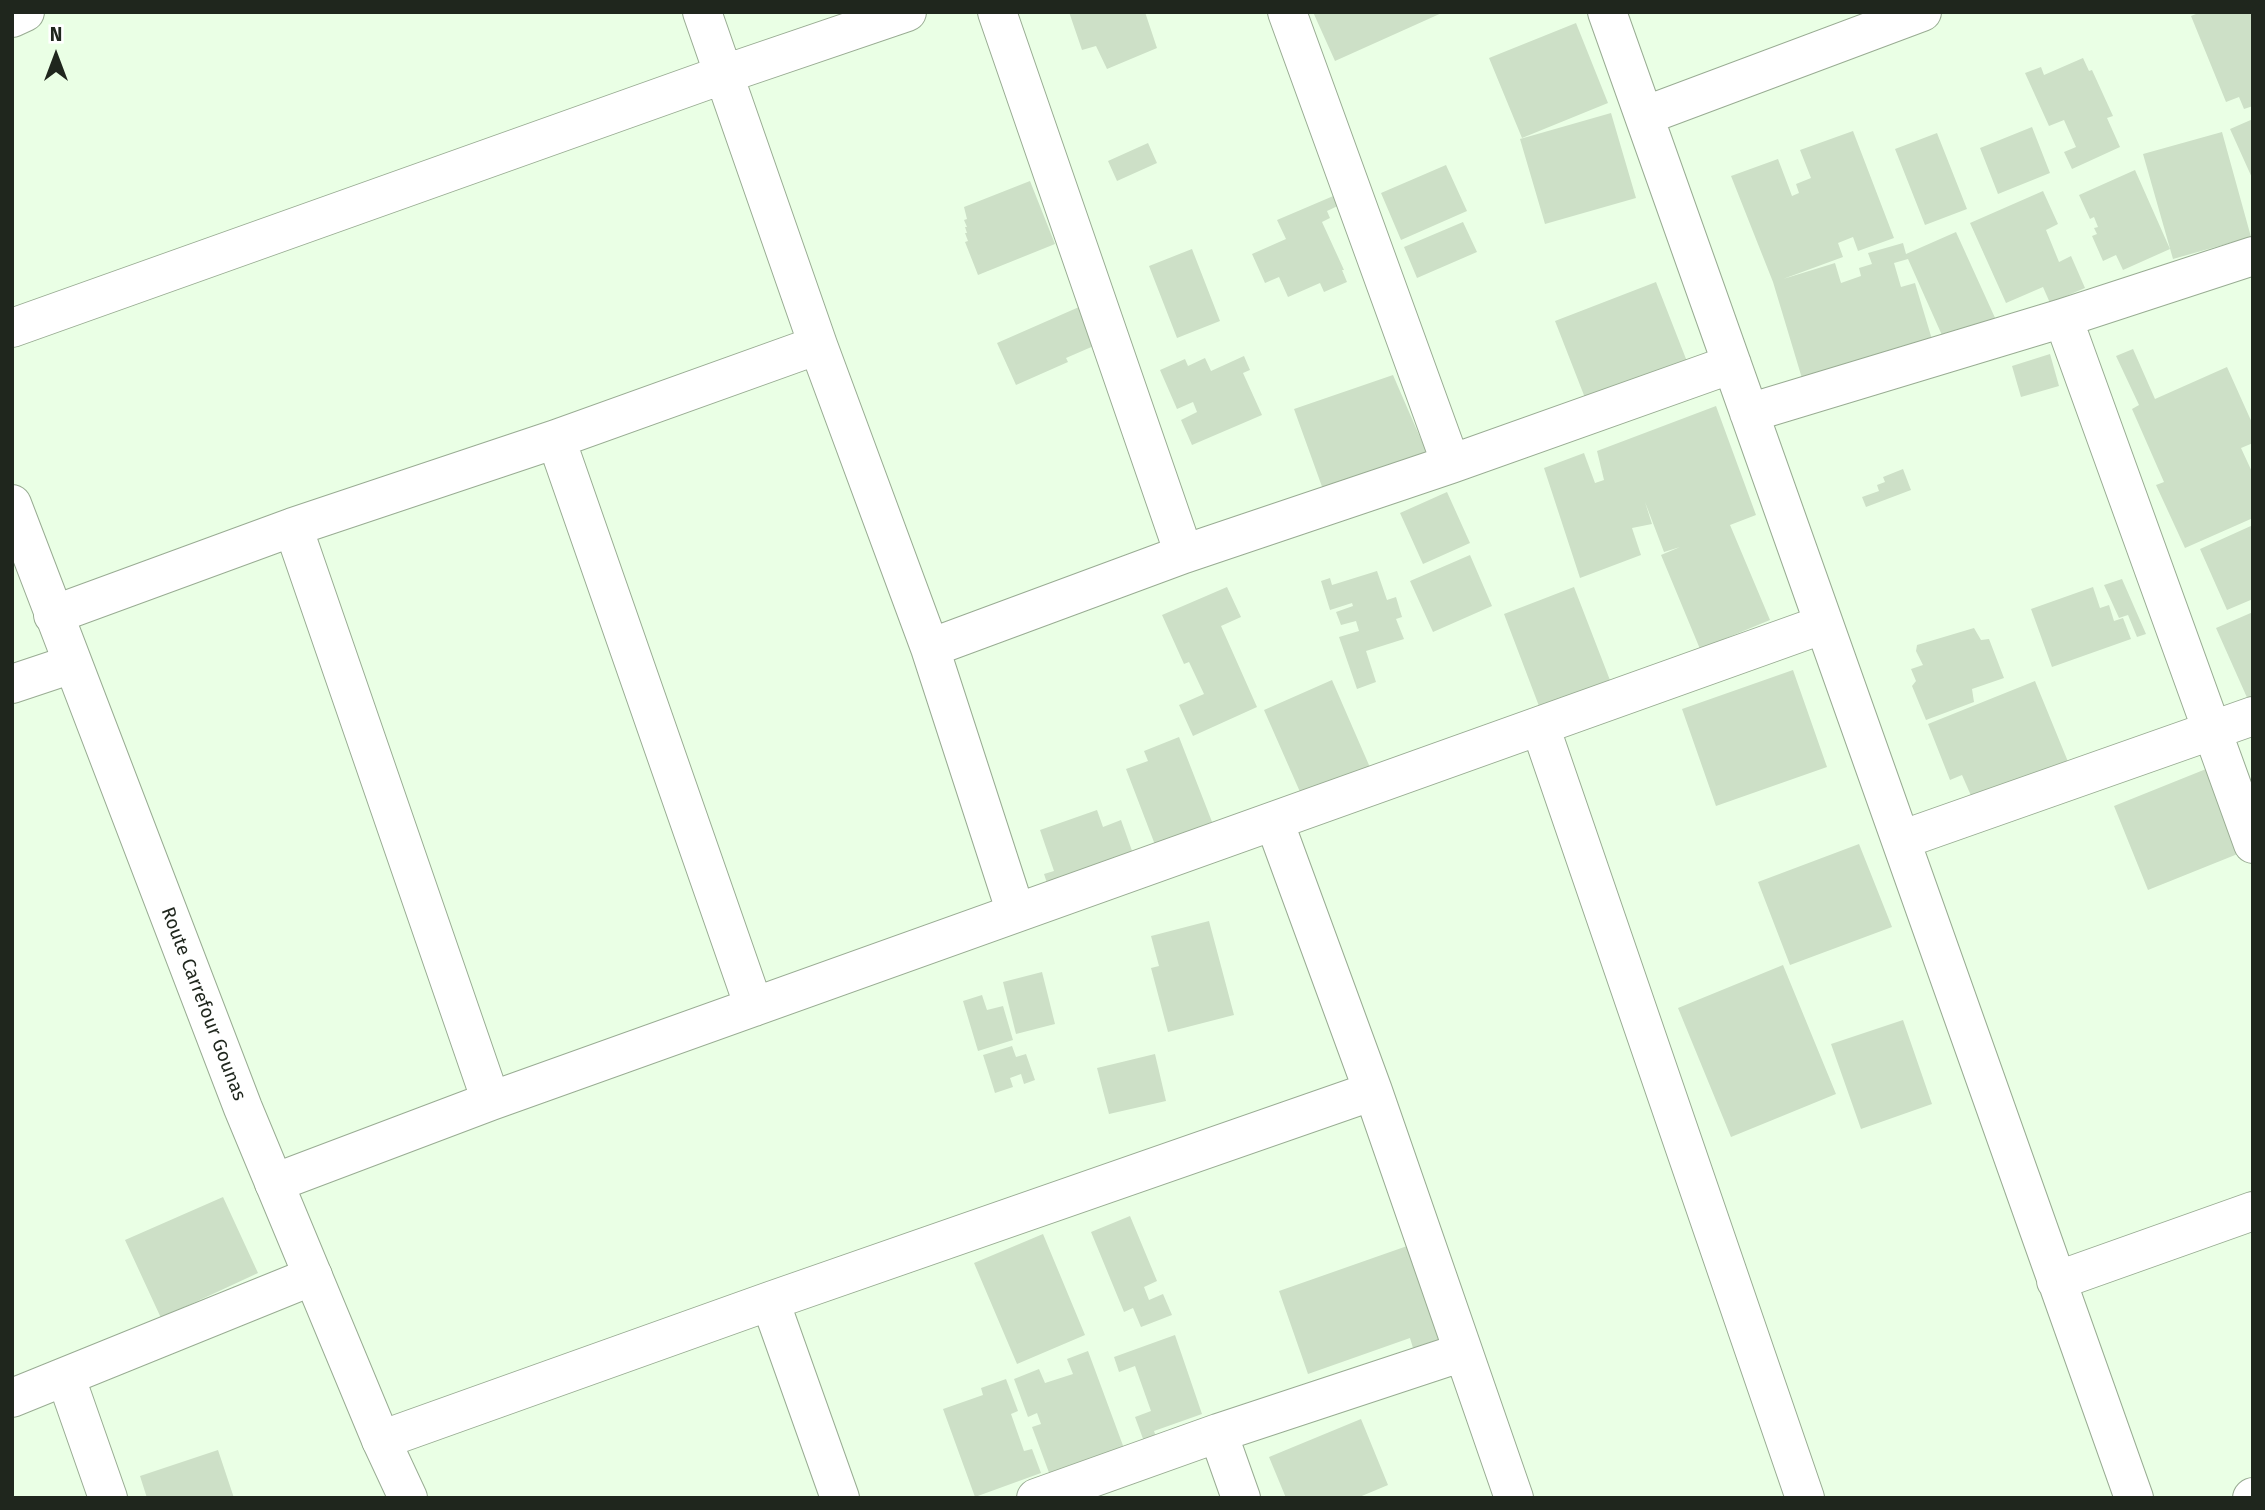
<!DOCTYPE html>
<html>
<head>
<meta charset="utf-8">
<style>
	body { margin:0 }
	#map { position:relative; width:2265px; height:1510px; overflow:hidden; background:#eaffe5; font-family:"Fira Sans",sans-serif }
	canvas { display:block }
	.frame { position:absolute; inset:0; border:14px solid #1f261d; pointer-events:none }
	.north { position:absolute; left:21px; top:21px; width:70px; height:70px; -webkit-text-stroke:5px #fff; paint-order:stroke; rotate:0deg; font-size:19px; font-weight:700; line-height:28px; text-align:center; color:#1f261d }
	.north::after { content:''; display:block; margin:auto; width:24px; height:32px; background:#1f261d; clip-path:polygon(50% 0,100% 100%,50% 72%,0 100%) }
</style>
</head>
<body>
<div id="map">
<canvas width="2265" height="1510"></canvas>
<div class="frame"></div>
<div class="north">N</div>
</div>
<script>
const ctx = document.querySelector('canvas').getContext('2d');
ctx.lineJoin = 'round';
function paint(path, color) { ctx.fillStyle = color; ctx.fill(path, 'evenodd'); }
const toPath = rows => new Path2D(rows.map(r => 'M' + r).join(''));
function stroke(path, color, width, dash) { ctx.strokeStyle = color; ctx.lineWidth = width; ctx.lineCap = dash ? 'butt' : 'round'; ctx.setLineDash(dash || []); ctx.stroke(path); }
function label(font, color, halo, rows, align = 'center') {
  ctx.font = font + ' "Fira Sans",sans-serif'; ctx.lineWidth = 5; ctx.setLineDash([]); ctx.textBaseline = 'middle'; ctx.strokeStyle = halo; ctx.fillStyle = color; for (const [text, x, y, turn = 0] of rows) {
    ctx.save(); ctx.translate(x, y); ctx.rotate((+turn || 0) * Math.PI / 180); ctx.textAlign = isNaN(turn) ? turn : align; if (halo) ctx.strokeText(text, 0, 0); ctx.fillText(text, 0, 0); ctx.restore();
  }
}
paint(toPath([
	[1069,12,1145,12,1157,48,1107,69,1096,46,1082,50],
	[1313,12,1444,12,1335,61],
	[2201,12,2253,12,2253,106,2244,109,2239,97,2226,102,2191,16],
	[1576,23,1608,103,1522,138,1489,58],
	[2083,58,2089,71,2092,70,2113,116,2107,118,2120,147,2072,169,2064,152,2076,147,2064,120,2049,126,2025,73,2041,67,2044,75],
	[1611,113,1636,198,1545,224,1520,139],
	[2253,119,2253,180,2230,129],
	[2032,127,2050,173,1998,194,1980,148],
	[1853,131,1894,238,1858,251,1853,237,1838,243,1843,257,1783,279,1835,263,1841,283,1861,276,1859,268,1872,264,1868,253,1903,243,1906,254,1956,232,1996,320,1945,342,1908,259,1894,263,1901,287,1915,283,1934,346,1804,385,1773,282,1731,176,1778,159,1792,196,1799,193,1796,184,1811,178,1800,150],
	[2222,132,2251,237,2173,259,2143,154],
	[1937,133,1967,209,1925,225,1895,149],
	[1148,143,1157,163,1117,181,1108,161],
	[1446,165,1467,211,1401,240,1381,193],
	[2135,170,2170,249,2123,270,2116,255,2103,261,2092,236,2097,234,2094,228,2098,227,2094,217,2090,219,2079,195],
	[1030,181,1055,244,978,275,965,242,968,241,965,233,967,233,965,227,967,227,964,220,967,219,964,207],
	[2043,191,2058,224,2046,230,2059,262,2071,256,2085,288,2050,303,2043,287,2006,303,1970,223],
	[1338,194,1342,204,1327,211,1330,218,1322,222,1344,270,1342,270,1347,282,1324,292,1320,283,1288,297,1279,277,1265,283,1252,254,1286,239,1277,220],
	[1463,222,1477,252,1417,278,1404,247],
	[1192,249,1220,321,1177,338,1149,266],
	[1656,282,1688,364,1587,403,1555,321],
	[1079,307,1096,345,1066,358,1068,362,1016,385,997,343],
	[2133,349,2155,399,2227,367,2253,425,2253,443,2241,448,2253,474,2253,518,2185,548,2156,485,2164,482,2132,409,2139,405,2116,356],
	[2050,354,2059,386,2021,397,2012,366],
	[1244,356,1250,370,1243,373,1262,415,1192,445,1181,420,1197,412,1193,402,1177,409,1160,370,1185,359,1188,366,1205,358,1211,371],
	[1393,375,1429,458,1325,495,1294,409],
	[1716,406,1756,515,1730,525,1770,620,1700,649,1661,555,1680,547,1664,552,1645,502,1652,524,1632,528,1641,555,1580,578,1544,468,1584,453,1595,483,1604,480,1597,451],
	[1903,469,1911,490,1866,507,1862,497,1879,491,1877,485,1885,482,1883,477],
	[1447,492,1470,543,1423,564,1400,513],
	[2253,525,2253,599,2227,610,2200,549],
	[1470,555,1492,606,1433,632,1410,581],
	[1377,571,1387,600,1396,597,1402,617,1396,619,1404,639,1366,651,1376,682,1357,689,1339,637,1359,631,1356,621,1341,625,1336,612,1353,606,1352,603,1330,610,1321,581,1330,578,1332,585],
	[2122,579,2146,634,2137,637,2128,615,2119,618,2104,585],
	[1227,587,1241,617,1221,626,1257,707,1193,736,1179,705,1204,694,1189,662,1184,664,1162,615],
	[1574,587,1613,688,1542,714,1504,614],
	[2093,587,2100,608,2109,605,2114,621,2123,618,2131,639,2052,667,2031,609],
	[2253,612,2253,700,2249,702,2216,628],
	[1974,628,1981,640,1989,639,2004,678,1972,689,1974,702,1926,720,1912,686,1916,681,1911,669,1923,665,1916,651,1917,645],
	[1793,670,1827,767,1716,806,1682,709],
	[1332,680,1372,772,1304,801,1264,710],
	[2035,681,2071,769,1976,807,1962,775,1950,780,1928,724],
	[1179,737,1216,832,1157,850,1126,769,1148,761,1144,751],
	[2216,765,2250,849,2148,890,2114,806],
	[1097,810,1103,827,1121,820,1136,862,1050,892,1044,874,1054,871,1040,830],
	[1859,844,1892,927,1790,965,1758,882],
	[1209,921,1234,1015,1168,1032,1151,968,1159,966,1151,936],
	[1783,965,1836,1094,1731,1137,1678,1008],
	[1042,972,1055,1024,1016,1034,1003,982],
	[982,995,987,1010,1003,1006,1013,1040,978,1051,963,1001],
	[1903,1020,1932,1104,1861,1129,1831,1044],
	[1012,1046,1016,1057,1026,1054,1035,1080,1024,1084,1021,1074,1010,1078,1013,1087,995,1093,983,1055],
	[1155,1054,1166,1101,1109,1114,1097,1068],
	[223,1197,258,1273,161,1318,125,1240],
	[1130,1216,1157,1281,1144,1287,1149,1300,1163,1294,1172,1315,1141,1327,1133,1308,1124,1312,1091,1232],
	[1043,1234,1085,1335,1017,1364,974,1263],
	[1410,1245,1443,1338,1413,1348,1410,1338,1308,1374,1279,1291],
	[1175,1335,1202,1414,1154,1431,1158,1443,1146,1447,1135,1417,1151,1411,1135,1366,1119,1372,1114,1357],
	[1088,1351,1125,1451,1051,1478,1032,1427,1041,1424,1037,1413,1028,1417,1014,1379,1039,1369,1045,1383,1073,1374,1067,1359],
	[1006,1379,1018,1411,1011,1414,1024,1451,1032,1449,1041,1473,975,1497,943,1409,983,1395,981,1388],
	[1361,1419,1388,1485,1357,1498,1286,1498,1269,1457],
	[218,1450,234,1498,147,1498,140,1476]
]), '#cde0c7');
const minor = toPath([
	[702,12,818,345,930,648,1016,913],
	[997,12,1184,554],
	[1287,12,1451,464],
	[1607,12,2134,1498],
	[12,18,25,12],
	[1644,116,1922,12],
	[2063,318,2253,844],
	[12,328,722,75,907,12],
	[1749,413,2063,318,2253,256],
	[556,439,754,1007],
	[293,527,491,1101],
	[53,615,293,527,556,439,818,345],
	[930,648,1184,554,1451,464,1732,364],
	[12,684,72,664],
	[1540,726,1805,1498],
	[1274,821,1373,1091,1514,1498],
	[1901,840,2253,716],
	[274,1183,491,1101,1824,624],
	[2056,1281,2253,1211],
	[770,1301,840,1498],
	[66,1378,108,1498],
	[12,1398,313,1276],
	[1218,1433,1241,1498],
	[381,1440,770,1301,1373,1091],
	[1036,1498,1218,1433,1463,1352]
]);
const major = toPath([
	[12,504,243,1108,381,1440,408,1498],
	[2252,1498,2253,1497]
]);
stroke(minor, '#99ac93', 40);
stroke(major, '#99ac93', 40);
stroke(minor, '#fff', 38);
stroke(major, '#fff', 38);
label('19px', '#1f261d', '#fff', [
	["Route Carrefour Gounas",203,1004,69]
]);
</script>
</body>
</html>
